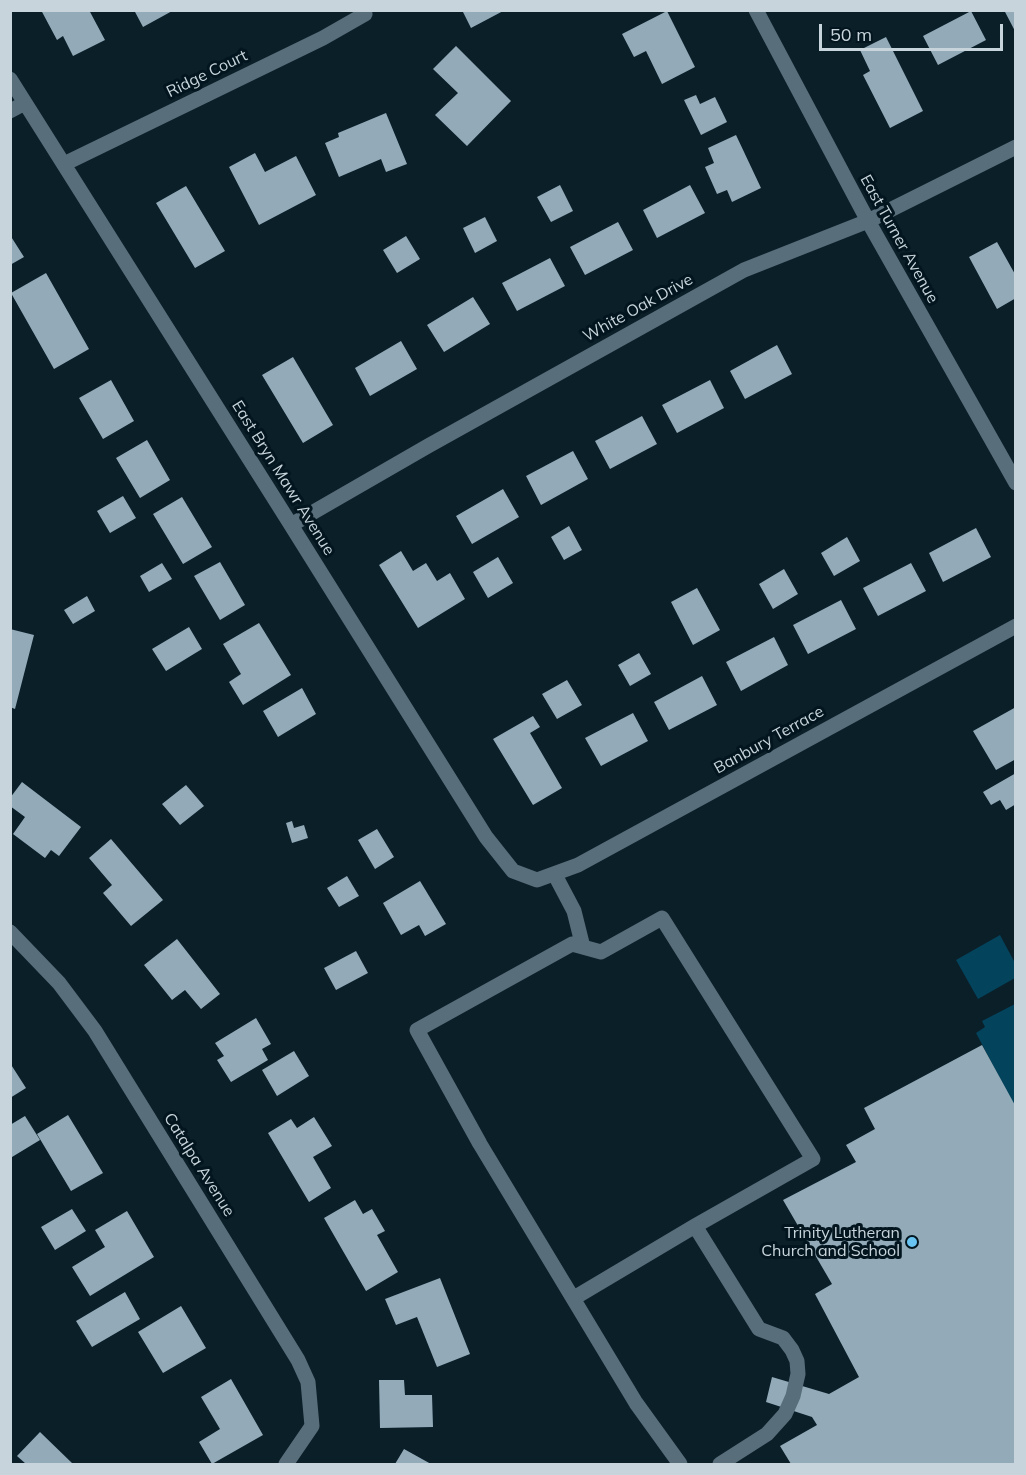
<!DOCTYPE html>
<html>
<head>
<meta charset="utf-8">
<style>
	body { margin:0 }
	#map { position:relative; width:1026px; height:1475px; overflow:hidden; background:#0b1f29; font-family:Mulish,sans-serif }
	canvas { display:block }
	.frame { position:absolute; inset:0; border:12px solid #c8d4db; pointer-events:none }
	.scale { position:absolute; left:819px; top:24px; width:184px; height:27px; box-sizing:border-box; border:3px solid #c8d4db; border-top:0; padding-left:8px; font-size:18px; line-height:21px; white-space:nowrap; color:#c8d4db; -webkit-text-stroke:4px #03161f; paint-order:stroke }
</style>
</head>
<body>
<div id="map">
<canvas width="1026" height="1475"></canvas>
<div class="frame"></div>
<div class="scale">50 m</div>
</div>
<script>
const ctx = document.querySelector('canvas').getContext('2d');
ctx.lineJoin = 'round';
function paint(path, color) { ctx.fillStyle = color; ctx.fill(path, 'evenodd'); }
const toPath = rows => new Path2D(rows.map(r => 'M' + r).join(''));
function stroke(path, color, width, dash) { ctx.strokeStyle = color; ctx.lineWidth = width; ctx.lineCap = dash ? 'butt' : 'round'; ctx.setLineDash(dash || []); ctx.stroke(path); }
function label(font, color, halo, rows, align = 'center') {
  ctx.font = font + ' Mulish,sans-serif'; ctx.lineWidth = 6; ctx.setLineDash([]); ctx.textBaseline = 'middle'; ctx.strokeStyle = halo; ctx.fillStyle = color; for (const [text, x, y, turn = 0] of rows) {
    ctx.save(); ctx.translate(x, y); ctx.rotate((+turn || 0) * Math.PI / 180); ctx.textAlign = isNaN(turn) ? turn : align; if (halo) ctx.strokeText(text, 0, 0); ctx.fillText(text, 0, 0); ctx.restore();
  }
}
paint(toPath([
	[1000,935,1015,963,1015,978,978,999,956,960],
	[1015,1004,1015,1107,976,1033,985,1027,982,1021]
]), '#03435c');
paint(toPath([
	[41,10,89,10,105,40,73,56,63,36,57,40],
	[134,10,174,10,143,27],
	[462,10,505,10,471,28],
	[1004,10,1016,10,1016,33],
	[667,11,695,67,662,84,646,51,634,57,622,34],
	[971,11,986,40,938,65,923,36],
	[886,37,923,111,890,128,863,75,870,71,860,50],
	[456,46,511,101,467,146,435,115,458,93,433,69],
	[696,95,700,104,715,97,727,122,701,135,684,100],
	[386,113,407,164,386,172,381,159,339,177,325,143,339,137,338,133],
	[736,135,761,188,732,202,727,190,717,194,705,167,714,163,708,148],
	[255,153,265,172,296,156,316,195,259,225,229,167],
	[560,185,573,211,551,222,537,197],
	[690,185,705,213,657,238,643,210],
	[186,186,225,251,195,268,156,203],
	[485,217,497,241,475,253,463,228],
	[618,222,633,250,585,275,570,247],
	[10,235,24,257,10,265],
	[406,236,420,259,397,273,383,250],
	[997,242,1016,276,1016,298,997,309,969,257],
	[550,258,565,286,517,311,502,283],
	[46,273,89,349,54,369,11,293],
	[473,297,490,324,444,352,427,325],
	[401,341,417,369,370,396,355,368],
	[777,345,792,374,745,399,730,371],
	[293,357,333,425,303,443,262,375],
	[111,380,134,421,103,439,79,398],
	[710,380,724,408,677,433,662,405],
	[642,416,657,444,610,469,595,441],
	[147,440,170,480,140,498,116,458],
	[573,451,588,479,541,505,526,476],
	[503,489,519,517,472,544,456,516],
	[123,496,136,518,110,533,97,511],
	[182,497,212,547,183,564,153,514],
	[569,526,582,550,564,560,551,537],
	[976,528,991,557,943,582,929,553],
	[847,537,860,561,834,576,821,553],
	[401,551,413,571,426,563,437,581,450,573,465,599,418,628,379,565],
	[498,557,513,583,488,598,473,572],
	[220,562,245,605,220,620,194,576],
	[162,563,172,579,149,592,140,576],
	[911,563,926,591,878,616,863,588],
	[784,569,798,594,773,609,759,584],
	[697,588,720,630,693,645,671,602],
	[87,596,95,611,73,624,64,610],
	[841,600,856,629,808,654,793,625],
	[259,623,291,675,243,705,229,682,241,674,223,644],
	[189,627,202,649,166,671,152,649],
	[10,629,34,635,15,709,10,707],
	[774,637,788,665,741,691,726,662],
	[639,653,651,674,630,686,618,665],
	[702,676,717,705,669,730,654,702],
	[567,680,582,705,557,719,542,694],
	[302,688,316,714,278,737,263,711],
	[1016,707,1016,759,996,770,973,731],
	[633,713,648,741,601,766,585,738],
	[533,716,540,727,530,733,562,788,533,805,493,739],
	[1016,773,1016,804,1006,810,1000,800,991,805,983,792],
	[22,782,81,827,59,856,51,850,45,858,13,834,25,817,10,806,10,798],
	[186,785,204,806,180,825,162,804],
	[292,821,294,828,304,825,308,838,292,843,286,823],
	[377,829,394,857,375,869,358,840],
	[111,839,163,900,131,926,103,893,112,885,89,858],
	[347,876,359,896,339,907,327,888],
	[420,881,446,924,425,936,419,925,401,935,383,903],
	[177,939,220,994,201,1009,185,990,172,1000,144,965],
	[356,951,368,973,336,990,324,968],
	[256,1018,271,1044,262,1049,268,1060,231,1082,217,1060,224,1056,215,1043],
	[982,1045,1016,1107,1016,1464,791,1464,780,1446,817,1425,812,1417,766,1402,772,1377,829,1394,859,1377,815,1294,832,1284,783,1200,856,1162,846,1145,875,1129,864,1108],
	[294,1051,309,1076,277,1096,262,1070],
	[10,1063,26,1088,10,1098],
	[68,1115,103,1173,71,1191,37,1134],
	[25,1116,40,1140,12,1157,10,1155,10,1125],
	[314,1117,332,1146,313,1157,331,1188,309,1202,268,1133,291,1119,297,1128],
	[355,1200,363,1214,372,1209,385,1231,377,1235,398,1272,366,1291,324,1218],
	[72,1209,86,1231,55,1250,41,1227],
	[127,1211,154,1257,90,1296,72,1267,105,1247,95,1230],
	[440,1278,470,1354,437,1367,417,1317,396,1325,385,1299],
	[125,1292,140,1319,92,1347,76,1321],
	[181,1306,206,1348,163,1373,138,1332],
	[231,1379,263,1435,212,1464,199,1442,220,1429,201,1397],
	[379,1380,404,1380,405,1395,432,1395,433,1427,380,1428],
	[40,1432,73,1464,26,1464,17,1456],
	[404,1449,431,1464,395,1464]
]), '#93abb8');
stroke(toPath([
	[555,875,574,911,583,947],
	[695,1226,759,1329,783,1338,792,1350,797,1361,798,1374,793,1396,785,1414,767,1434,720,1464],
	[574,1298,695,1226,813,1159,662,918,601,952,572,944,417,1030,480,1144,636,1403,680,1464]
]), '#586e7a', 15);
stroke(toPath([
	[756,10,868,221,1016,483],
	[10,79,291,525,486,837,513,871,537,880,578,865,1016,626],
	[10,111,25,103],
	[64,164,323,38,365,14],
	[291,525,428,446,744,270,868,221,1016,147],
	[10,932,59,983,95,1031,298,1360,308,1382,312,1426,286,1464]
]), '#586e7a', 15);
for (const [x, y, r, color] of [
	[912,1242,6,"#69c4f1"]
]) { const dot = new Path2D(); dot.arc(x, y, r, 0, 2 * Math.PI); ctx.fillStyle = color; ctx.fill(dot); stroke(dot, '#03161f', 2); }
label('16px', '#c8d4db', '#03161f', [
	["Ridge Court",207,74,-26],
	["East Turner Avenue",899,239,61],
	["White Oak Drive",638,308,-29],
	["East Bryn Mawr Avenue",283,478,58],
	["Banbury Terrace",769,740,-29],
	["Catalpa Avenue",199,1165,58]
]);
label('16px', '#c8d4db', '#03161f', [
	["Trinity Lutheran",900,1233],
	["Church and School",900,1251]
], 'right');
</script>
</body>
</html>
